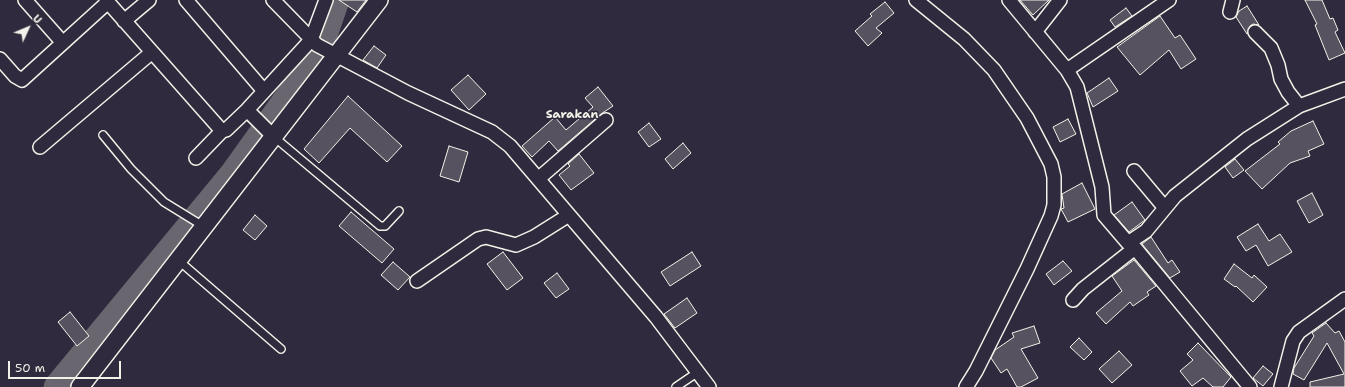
<!DOCTYPE html>
<html>
<head>
<meta charset="utf-8">
<style>
	body { margin:0 }
	#map { position:relative; width:1345px; height:387px; overflow:hidden; background:#2f2a3d; font-family:"Shantell Sans",sans-serif }
	canvas { display:block }
	.north { position:absolute; left:8px; top:8px; width:40px; height:40px; -webkit-text-stroke:3px #2f2a3d; paint-order:stroke; rotate:46deg; font-size:11px; font-weight:700; line-height:16px; text-align:center; color:#f4f1e8 }
	.north::after { content:''; display:block; margin:auto; width:14px; height:18px; background:#f4f1e8; clip-path:polygon(50% 0,100% 100%,50% 72%,0 100%) }
	.scale { position:absolute; left:8px; top:361px; width:113px; height:18px; box-sizing:border-box; border:2px solid #f4f1e8; border-top:0; padding-left:5px; font-size:12px; line-height:14px; white-space:nowrap; color:#f4f1e8; -webkit-text-stroke:3px #2f2a3d; paint-order:stroke }
</style>
</head>
<body>
<div id="map">
<canvas width="1345" height="387"></canvas>
<div class="north">U</div>
<div class="scale">50 m</div>
</div>
<script>
const ctx = document.querySelector('canvas').getContext('2d');
ctx.lineJoin = 'round';
const toPath = rows => new Path2D(rows.map(r => 'M' + r).join(''));
function stroke(path, color, width, dash) { ctx.strokeStyle = color; ctx.lineWidth = width; ctx.lineCap = dash ? 'butt' : 'round'; ctx.setLineDash(dash || []); ctx.stroke(path); }
function paint(path, color) { ctx.fillStyle = color; ctx.fill(path, 'evenodd'); }
function label(font, color, halo, rows, align = 'center') {
  ctx.font = font + ' "Shantell Sans",sans-serif'; ctx.lineWidth = 3; ctx.setLineDash([]); ctx.textBaseline = 'middle'; ctx.strokeStyle = halo; ctx.fillStyle = color; for (const [text, x, y, turn = 0] of rows) {
    ctx.save(); ctx.translate(x, y); ctx.rotate((+turn || 0) * Math.PI / 180); ctx.textAlign = isNaN(turn) ? turn : align; if (halo) ctx.strokeText(text, 0, 0); ctx.fillText(text, 0, 0); ctx.restore();
  }
}
stroke(toPath([
	[57,387,233,174,316,58,336,0]
]), '#6a6670', 27);
const building = toPath([
	[339,0,366,0,357,12,339,0],
	[1020,0,1049,0,1033,15,1020,0],
	[1305,0,1322,0,1330,19,1333,18,1338,30,1335,32,1345,53,1329,60,1315,25,1317,24,1305,0],
	[885,2,894,13,876,28,882,33,868,46,855,31,872,16,870,14,885,2],
	[1247,6,1259,25,1253,24,1250,26,1247,34,1236,17,1239,11,1247,6],
	[1126,8,1132,16,1115,27,1110,20,1126,8],
	[1160,16,1175,38,1180,35,1196,59,1181,69,1169,50,1140,75,1117,47,1160,16],
	[374,46,386,55,377,68,363,60,374,46],
	[468,75,486,94,469,110,451,90,468,75],
	[1109,78,1118,91,1093,107,1087,93,1109,78],
	[598,87,613,106,601,114,558,151,549,141,532,157,522,146,555,117,566,130,593,107,585,98,598,87],
	[348,96,402,146,387,162,350,128,319,163,304,149,348,96],
	[1068,119,1076,134,1060,142,1053,127,1068,119],
	[1313,121,1324,144,1308,151,1310,156,1290,163,1262,189,1245,171,1280,144,1278,142,1291,131,1313,121],
	[649,123,661,139,649,147,638,132,649,123],
	[683,143,691,153,673,169,665,159,683,143],
	[449,146,468,152,459,182,440,176,449,146],
	[579,154,594,173,571,190,559,175,570,166,568,164,579,154],
	[1235,159,1244,170,1233,178,1225,167,1235,159],
	[1082,183,1095,209,1068,222,1061,209,1064,208,1062,194,1082,183],
	[1312,193,1323,215,1309,223,1297,201,1312,193],
	[1132,202,1145,220,1129,232,1114,215,1132,202],
	[351,212,394,249,382,263,339,226,351,212],
	[255,215,267,226,255,240,243,230,255,215],
	[1258,224,1269,241,1280,234,1292,252,1268,266,1256,245,1246,251,1237,237,1258,224],
	[1151,237,1168,263,1172,260,1180,272,1170,278,1142,244,1151,237],
	[503,252,523,278,507,290,487,264,503,252],
	[692,252,701,266,670,286,661,272,692,252],
	[1134,260,1156,286,1147,292,1149,295,1133,306,1130,302,1106,324,1096,313,1122,291,1112,276,1134,260],
	[1063,261,1072,271,1054,285,1046,274,1063,261],
	[393,262,410,277,398,290,381,275,393,262],
	[1234,264,1252,278,1254,275,1267,287,1253,302,1236,286,1235,287,1224,279,1234,264],
	[557,273,569,289,556,298,544,283,557,273],
	[687,298,697,313,675,328,664,314,687,298],
	[70,312,89,336,77,346,58,322,70,312],
	[1326,323,1335,333,1339,331,1345,342,1345,387,1310,387,1310,382,1344,374,1327,343,1304,380,1293,374,1294,368,1314,336,1312,333,1326,323],
	[1034,326,1040,343,1021,349,1038,378,1021,387,1017,387,1007,369,1001,373,991,358,995,350,1014,337,1012,333,1034,326],
	[1079,338,1092,352,1084,360,1070,347,1079,338],
	[1198,343,1231,377,1223,387,1213,387,1203,378,1192,386,1180,371,1193,360,1187,354,1198,343],
	[1119,351,1132,365,1112,383,1099,369,1119,351],
	[1263,366,1273,374,1263,386,1253,378,1263,366]
]);
paint(building, '#56525f');
stroke(building, '#f4f1e8', 1);
const service = toPath([
	[103,135,131,169,164,202,203,226],
	[273,136,380,226,385,226,399,211],
	[178,260,281,349],
	[676,387,698,372]
]);
const minor = toPath([
	[25,0,63,43],
	[106,0,222,131],
	[186,0,264,91],
	[273,0,317,45,408,93,492,132,510,146,656,317,709,387],
	[916,0,964,39,994,70,1027,118,1051,164,1054,177,1054,205,1051,216,1027,269,976,371,966,387],
	[1009,0,1067,70,1077,87,1102,187,1104,215,1128,243,1135,248,1250,387],
	[1230,12,1233,0],
	[124,21,149,0],
	[1035,32,1060,0],
	[1255,32,1271,48,1278,65,1281,79,1288,92,1299,106],
	[0,59,15,76,22,80,108,2],
	[1067,70,1169,0],
	[247,110,273,136],
	[40,147,151,53],
	[196,158,222,131,226,130,247,110,311,40,326,0],
	[1134,171,1165,208],
	[538,179,606,120],
	[1128,243,1146,231,1175,196,1247,139,1299,106,1345,89],
	[417,281,478,239,486,237,516,245,534,237,569,215],
	[1073,300,1083,289,1135,248],
	[1281,387,1293,341,1299,332,1345,299]
]);
const tertiary = toPath([
	[80,387,379,0]
]);
stroke(service, '#f4f1e8', 10);
stroke(minor, '#f4f1e8', 16);
stroke(tertiary, '#f4f1e8', 20);
stroke(service, '#2f2a3d', 7);
stroke(minor, '#2f2a3d', 13);
stroke(tertiary, '#2f2a3d', 17);
label('bold 12px', '#f4f1e8', '#2f2a3d', [
	["Sarakan",572,115]
]);
</script>
</body>
</html>
